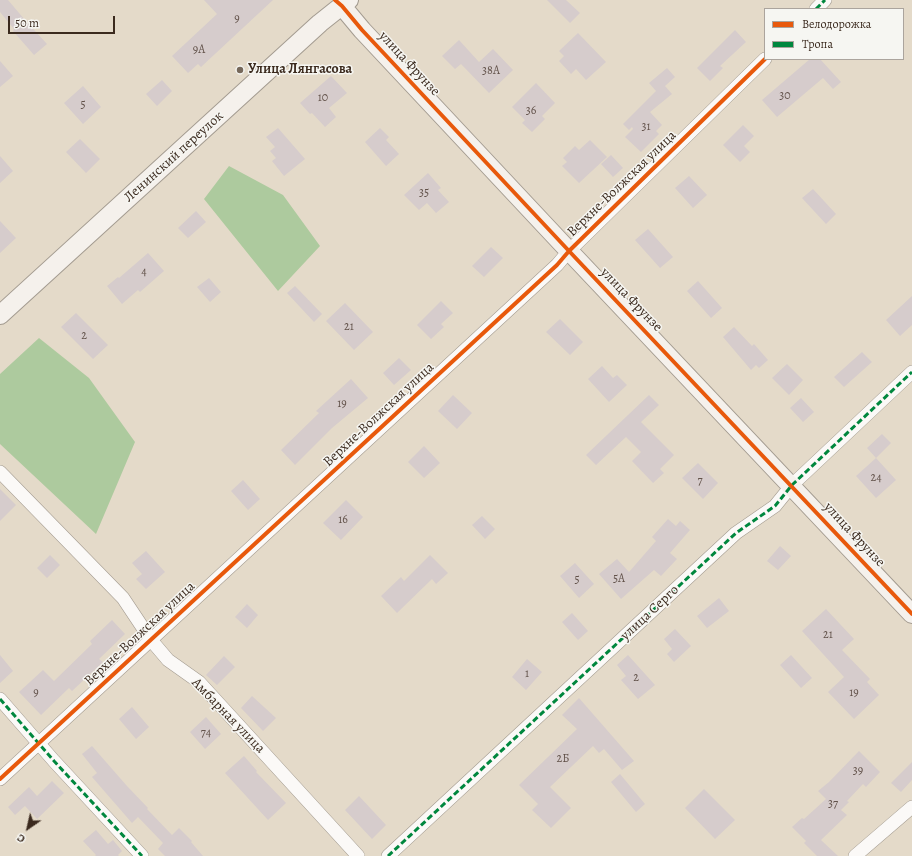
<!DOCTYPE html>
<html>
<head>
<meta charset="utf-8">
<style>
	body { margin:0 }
	#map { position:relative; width:912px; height:856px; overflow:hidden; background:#e4dac9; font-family:Alegreya,serif }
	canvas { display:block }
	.legend { position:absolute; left:764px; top:8px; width:140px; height:52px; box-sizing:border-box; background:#f6f6f2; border:1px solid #aba49d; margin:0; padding:5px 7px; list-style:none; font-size:12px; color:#3b2a1e }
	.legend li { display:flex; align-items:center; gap:8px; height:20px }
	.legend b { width:20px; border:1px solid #aba49d }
	.north { position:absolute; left:8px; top:808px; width:40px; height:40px; -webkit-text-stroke:3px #f6f6f2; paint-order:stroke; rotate:214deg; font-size:11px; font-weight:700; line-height:16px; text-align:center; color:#3b2a1e }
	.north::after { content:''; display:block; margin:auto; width:14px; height:18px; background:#3b2a1e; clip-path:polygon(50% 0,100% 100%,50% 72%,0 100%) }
	.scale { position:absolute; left:8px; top:16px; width:107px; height:18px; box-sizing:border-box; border:2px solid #3b2a1e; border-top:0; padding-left:5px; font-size:12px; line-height:14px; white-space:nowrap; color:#3b2a1e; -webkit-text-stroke:3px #f6f6f2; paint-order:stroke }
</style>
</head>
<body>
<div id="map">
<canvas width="912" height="856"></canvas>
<ul class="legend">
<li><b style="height:5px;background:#e8590c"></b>Велодорожка</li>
<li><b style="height:5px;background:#00873e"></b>Тропа</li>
</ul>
<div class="north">С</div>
<div class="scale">50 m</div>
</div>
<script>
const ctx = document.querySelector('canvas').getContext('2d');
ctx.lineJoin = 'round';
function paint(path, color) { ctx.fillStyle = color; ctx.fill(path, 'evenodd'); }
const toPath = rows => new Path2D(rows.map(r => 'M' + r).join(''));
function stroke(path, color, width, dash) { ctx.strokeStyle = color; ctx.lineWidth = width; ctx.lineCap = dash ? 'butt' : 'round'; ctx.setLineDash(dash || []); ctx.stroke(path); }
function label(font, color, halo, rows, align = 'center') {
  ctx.font = font + ' Alegreya,serif'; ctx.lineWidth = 3; ctx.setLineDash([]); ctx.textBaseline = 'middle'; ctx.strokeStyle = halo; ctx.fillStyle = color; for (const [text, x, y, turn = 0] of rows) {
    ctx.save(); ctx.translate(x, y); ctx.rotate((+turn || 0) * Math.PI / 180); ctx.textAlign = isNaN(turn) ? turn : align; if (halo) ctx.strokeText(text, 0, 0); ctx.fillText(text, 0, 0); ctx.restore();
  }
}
paint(toPath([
	[229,166,283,195,320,246,278,291,204,199],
	[39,338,89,378,135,442,96,534,0,444,0,374]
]), '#adca9e');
paint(toPath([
	[0,0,8,0,25,20,47,44,34,55,13,31,14,29,0,12],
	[204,0,273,0,201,67,198,64,188,73,172,56,217,14],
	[547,0,566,0,580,13,570,23],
	[735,30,746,42,720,66,723,68,710,81,697,68],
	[578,33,606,62,586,80,576,69,571,74,559,61,564,56,559,51],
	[459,40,479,62,493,49,513,70,489,93,461,64,455,69,442,56],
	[810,59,820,59,841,82,833,89,823,78,777,117,762,100],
	[0,61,13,76,0,87],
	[667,68,675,77,665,86,672,94,650,112,662,125,656,131,659,134,641,152,625,137,633,129,632,127,629,130,623,124,656,91,649,83],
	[331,76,347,93,329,108,336,117,325,127,312,113,310,114,300,103],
	[162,80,172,91,157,106,146,94],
	[536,83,555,103,542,116,545,119,532,132,522,123,525,120,512,107],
	[83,86,101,107,83,124,64,103],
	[743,125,754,136,744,146,750,152,740,162,723,145],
	[278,128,305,159,284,176,272,161,276,158,270,151,275,147,266,137],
	[380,128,389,137,386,140,399,154,386,166,365,142],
	[80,139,100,159,86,173,66,152],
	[590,140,607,157,579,183,562,166,567,162,563,158,575,146,579,150],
	[611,155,623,168,613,177,601,164],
	[0,156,13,171,0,183],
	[428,173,441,188,438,190,449,202,436,213,427,203,419,210,404,195],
	[689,176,707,195,693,208,675,188],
	[813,189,836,214,826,224,802,198],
	[196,211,206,222,188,238,178,228],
	[0,221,16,238,0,253],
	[648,229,673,257,660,268,635,240],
	[491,247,503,258,484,277,472,266],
	[148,253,164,271,140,292,138,290,122,304,107,286,118,277,119,278],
	[209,278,221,292,210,302,197,287],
	[698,281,722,308,711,318,687,291],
	[295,286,322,314,314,322,287,293],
	[912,296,912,325,900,336,886,320],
	[441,301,453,313,441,324,444,327,431,339,417,325],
	[345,303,373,332,354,350,326,321],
	[76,313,108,345,93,359,61,327],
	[560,319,583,342,570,355,546,332],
	[734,327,752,346,754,344,768,360,759,368,756,365,751,370,723,337],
	[862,352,872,362,844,387,834,377],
	[399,358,411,370,394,385,383,373],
	[787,364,803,380,789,395,772,378],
	[602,366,613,378,617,375,627,385,609,402,588,379],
	[351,379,368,398,332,428,295,465,281,450,319,413,316,411],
	[453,395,472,413,457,429,438,411],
	[649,395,659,405,641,422,674,455,660,469,664,473,653,483,632,461,641,452,626,437,596,465,586,455],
	[801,398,814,412,803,422,790,408],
	[882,434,891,443,876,458,867,448],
	[424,446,440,463,424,478,408,462],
	[876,458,896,480,876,498,856,476],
	[698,463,718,483,703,499,682,478],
	[243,480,260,499,248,510,231,491],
	[0,489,16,505,0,521],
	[346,500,363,517,341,540,323,523],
	[482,516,495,529,485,539,472,525],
	[668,519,676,526,680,521,690,530,670,553,677,559,661,576,654,570,621,599,599,574,617,559,629,572,656,541,652,537],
	[780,546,791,556,778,570,767,561],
	[146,551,165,572,146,589,136,579,142,574,132,563],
	[50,555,60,565,47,578,37,568],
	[430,555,448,573,436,584,432,579,397,613,381,596,401,577,404,581],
	[575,563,594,584,579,598,560,576],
	[719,598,729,611,707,628,697,616],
	[247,604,258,615,247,628,235,617],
	[826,609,854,639,842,650,870,679,867,682,879,695,854,719,828,692,844,677,802,631],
	[572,613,588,631,578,640,562,622],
	[112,620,125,634,99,659,103,662,72,691,69,688,41,715,19,692,43,670,54,681,92,644,90,641],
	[675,629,691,646,674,662,667,654,672,649,664,639],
	[0,655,13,671,0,683],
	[628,655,655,685,638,699,621,680,626,676,617,665],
	[791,655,812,678,801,688,780,665],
	[224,656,235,667,217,685,206,675],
	[527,659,542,672,526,690,512,677],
	[252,696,276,718,263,731,241,708],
	[579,698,634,761,622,770,604,749,599,753,593,746,550,787,571,808,551,828,532,810,538,804,519,785,577,729,562,715],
	[132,707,149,727,136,739,119,719],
	[206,717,221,734,205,749,190,732],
	[92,746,127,786,148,808,147,809,172,835,179,828,192,841,191,842,203,856,165,856,158,849,163,843,138,817,132,823,92,777,97,773,82,754],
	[859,751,880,772,866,787,863,784,847,801,849,802,841,810,847,815,821,840,838,856,817,856,804,843,806,841,792,827,802,818,804,819,826,799,818,791,829,782],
	[244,756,257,771,256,772,286,803,268,820,225,773],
	[912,762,912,780,901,792,891,783],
	[620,774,645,804,636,812,611,782],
	[52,781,64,793,37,819,25,806,15,815,8,807,29,787,37,796],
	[704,789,735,820,715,839,685,808],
	[359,796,386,825,372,839,345,810],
	[96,830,108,844,113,840,122,851,118,855,119,856,95,856,96,855,83,841]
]), '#d6cccc');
const street = toPath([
	[816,9,825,0],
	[0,472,123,598,151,640,168,660,199,682,358,856],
	[0,699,54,761,142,856],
	[0,779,557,265,569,251,765,59],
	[388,856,736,533,775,506,792,485,912,372],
	[855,856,912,807]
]);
const secondary = toPath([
	[342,6,362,30,569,251,912,614],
	[0,315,320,23,349,0]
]);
stroke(street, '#a39b90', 14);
stroke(secondary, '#a39b90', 20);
stroke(street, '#fbf9f7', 13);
stroke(secondary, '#f5f1ec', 18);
stroke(toPath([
	[816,9,825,0],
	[0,699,54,761,142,856],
	[388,856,736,533,775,506,792,485,912,372]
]), '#00873e', 3, [6, 3]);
stroke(toPath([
	[335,0,342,6,362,30,569,251,912,614],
	[0,779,557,265,569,251,765,59]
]), '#e8590c', 4);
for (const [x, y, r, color] of [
	[240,70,4,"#76685a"]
]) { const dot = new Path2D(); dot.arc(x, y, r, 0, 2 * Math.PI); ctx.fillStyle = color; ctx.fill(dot); stroke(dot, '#f6f6f2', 1.5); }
label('12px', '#62524a', null, [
	["9",237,19],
	["9А",199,50],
	["38А",491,71],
	["30",785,96],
	["10",323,98],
	["5",83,105],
	["36",531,111],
	["31",646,127],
	["35",424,193],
	["4",144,272],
	["21",349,327],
	["2",84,336],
	["19",342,404],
	["24",876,478],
	["7",700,481],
	["16",343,520],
	["5А",619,579],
	["5",577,580],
	["21",828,635],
	["1",527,674],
	["2",636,678],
	["9",36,693],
	["19",854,693],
	["74",206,733],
	["2Б",563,759],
	["39",858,771],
	["37",833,804]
]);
label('14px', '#3b2a1e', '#f6f6f2', [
	["улица Фрунзе",409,64,47],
	["Ленинский переулок",174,157,-42],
	["Верхне-Волжская улица",622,184,-44],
	["улица Фрунзе",631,300,46],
	["Верхне-Волжская улица",379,415,-43],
	["улица Фрунзе",854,535,47],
	["улица Серго",650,613,-43],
	["Верхне-Волжская улица",140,634,-43],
	["Амбарная улица",228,716,46]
]);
label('bold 14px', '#3b2a1e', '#f6f6f2', [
	["Улица Лянгасова",248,70]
], 'left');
</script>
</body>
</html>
